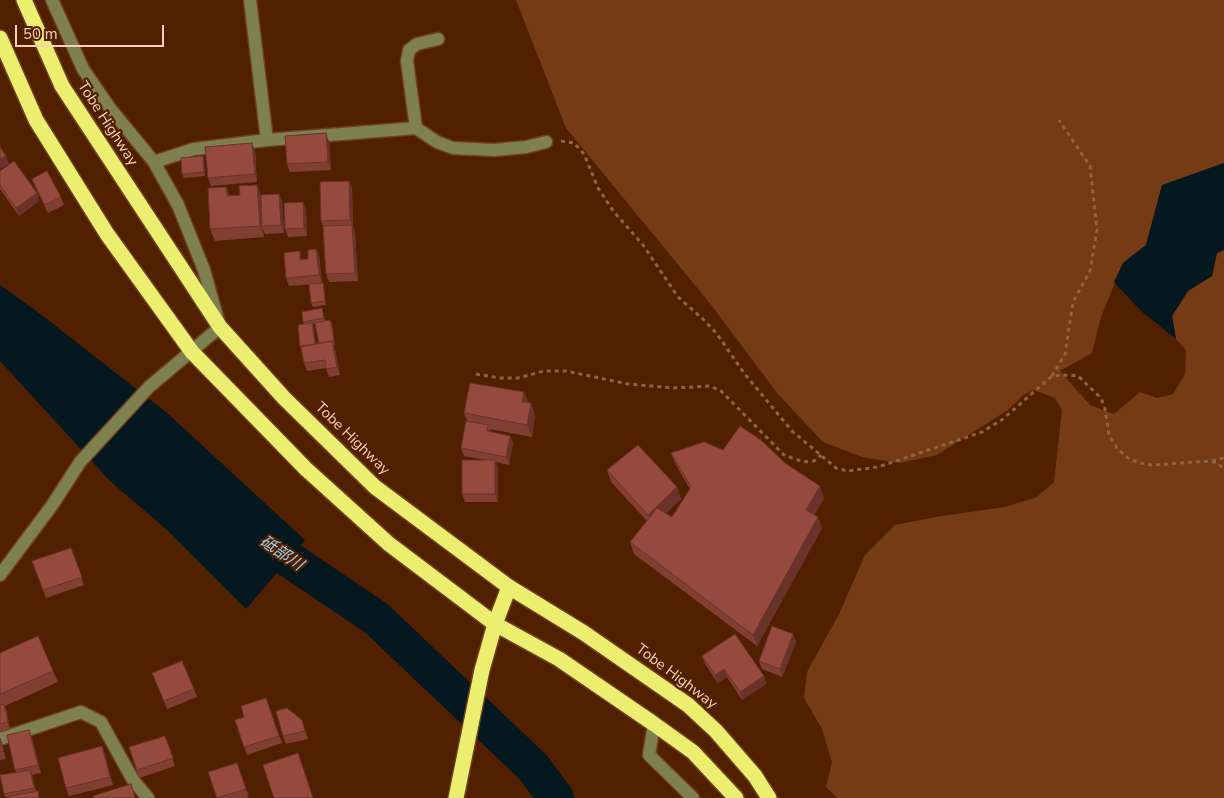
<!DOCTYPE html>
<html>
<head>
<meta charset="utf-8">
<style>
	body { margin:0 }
	#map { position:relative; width:1224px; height:798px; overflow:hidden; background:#512000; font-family:"Nunito Sans",sans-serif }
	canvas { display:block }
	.scale { position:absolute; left:15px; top:25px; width:149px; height:22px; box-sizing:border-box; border:2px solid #f7cfba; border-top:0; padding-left:6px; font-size:15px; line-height:18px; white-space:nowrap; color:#f7cfba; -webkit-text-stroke:4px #512000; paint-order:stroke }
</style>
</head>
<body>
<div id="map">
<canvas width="1224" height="798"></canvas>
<div class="scale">50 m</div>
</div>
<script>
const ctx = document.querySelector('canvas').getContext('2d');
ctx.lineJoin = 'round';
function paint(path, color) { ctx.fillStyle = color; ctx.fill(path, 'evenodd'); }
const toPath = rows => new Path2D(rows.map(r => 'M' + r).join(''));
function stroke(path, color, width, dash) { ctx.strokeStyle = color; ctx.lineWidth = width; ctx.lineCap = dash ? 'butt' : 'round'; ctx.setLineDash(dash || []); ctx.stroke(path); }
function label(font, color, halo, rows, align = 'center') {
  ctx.font = font + ' "Nunito Sans","Noto Sans JP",sans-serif'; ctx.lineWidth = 4.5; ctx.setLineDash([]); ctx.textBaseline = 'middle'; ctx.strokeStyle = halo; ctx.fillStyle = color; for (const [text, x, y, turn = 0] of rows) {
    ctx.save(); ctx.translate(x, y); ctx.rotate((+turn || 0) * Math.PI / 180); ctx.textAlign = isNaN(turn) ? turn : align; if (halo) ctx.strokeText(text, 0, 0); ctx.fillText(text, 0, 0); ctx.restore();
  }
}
paint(toPath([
	[516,0,1224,0,1224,163,1162,186,1146,245,1123,263,1101,317,1092,353,1060,371,1090,405,1114,414,1140,392,1157,398,1173,394,1185,374,1186,350,1176,339,1172,316,1188,291,1212,276,1217,253,1224,250,1224,798,837,798,826,787,832,762,822,729,804,698,807,672,839,614,865,555,895,525,941,516,1005,507,1037,497,1054,482,1062,410,1055,398,1034,390,1023,395,1008,410,937,455,899,463,862,457,823,442,778,394,712,306,566,128]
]), '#743b14');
paint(toPath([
	[1224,163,1224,250,1217,253,1212,276,1188,291,1172,316,1176,339,1141,311,1114,282,1123,263,1146,245,1162,185],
	[0,285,39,313,166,412,305,540,246,609,167,530,110,481,0,361]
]), '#05171f');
stroke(toPath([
	[247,531,376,618,533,767,556,798]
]), '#05171f', 36);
const minor = toPath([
	[250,0,267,140],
	[416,128,407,61,409,50,417,44,438,39],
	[154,162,194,149,267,140,416,128,437,142,453,148,494,150,526,147,546,142],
	[0,575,53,504,80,462,149,387,220,327,204,270,178,205,154,162,109,107,83,69,52,0],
	[654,724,649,755,693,798],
	[0,739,81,712,101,722,133,780,148,798]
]);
const highway = toPath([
	[24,0,62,86,220,327,284,398,375,487,509,587,584,633,688,705,716,731,755,776,769,798],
	[0,38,36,120,107,234,192,352,306,469,389,544,495,624,559,659,654,724,693,752,736,798],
	[456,798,482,670,495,624,509,587]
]);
stroke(minor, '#6f4021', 15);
stroke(highway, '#6f4021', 18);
stroke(toPath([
	[561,141,574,143,584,154,598,188,614,212,643,245,678,297,703,319,717,334,744,373,792,431,836,468,847,471,878,467,982,432,1003,419,1052,376,1070,375,1078,376,1101,398,1105,409,1109,435,1117,448,1128,458,1139,463,1152,465,1212,461,1224,458],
	[476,374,500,378,518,378,544,371,566,371,628,384,674,388,710,386,721,391,784,455,804,462,814,461,821,455],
	[1052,376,1065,354,1073,302,1090,271,1097,230,1090,166,1059,120],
	[1212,461,1224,468]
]), '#906246', 3, [4, 4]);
stroke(minor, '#7e8050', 12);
stroke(highway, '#ebee6e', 15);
paint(toPath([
	[329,141,331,170,290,172,287,164],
	[255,151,257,182,211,186,208,178],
	[204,160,205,176,184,178,182,174],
	[0,171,37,193,39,201,19,216,0,189],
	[32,179,61,197,64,205,48,213,35,187],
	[349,181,352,189,353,226,355,233,358,281,329,282,326,274,323,226,321,221],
	[257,185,261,196,279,194,282,202,284,233,265,234,263,229,264,237,215,241,210,229,226,187,230,196,240,195],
	[303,202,306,210,307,236,288,237,285,229],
	[316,249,319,257,322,283,323,283,324,287,326,305,313,307,311,303,315,284,289,286,286,278,303,260,308,259],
	[322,308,325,321,330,320,332,324,335,345,333,345,335,349,340,375,329,377,326,368,307,371,304,363,300,346,304,324,303,322],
	[313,324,315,324,319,343,316,344],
	[524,392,528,402,531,403,535,415,532,437,490,429,491,432,510,436,513,443,509,465,496,462,498,468,498,502,465,502,462,494,486,460,464,456,461,448,467,421,464,413],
	[723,450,785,463,824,498,814,515,822,528,757,646,634,554,630,542,647,521,611,482,607,470,677,487,681,499,666,513,672,517,690,489,676,465,671,453],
	[71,548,84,585,46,598,32,561],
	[793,634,796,642,782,677,762,669,759,661],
	[0,653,53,671,58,682,5,706,7,712,10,730,0,732],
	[702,656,764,676,766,684,742,700,727,677,718,683,705,664],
	[152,673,194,689,197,697,167,709],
	[266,698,282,743,247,755,235,720,244,717],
	[304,728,308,739,286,744,283,736],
	[7,735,32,738,41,773,32,775,36,791,6,798,4,794,16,772],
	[165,736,175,766,139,778,129,747],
	[0,738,6,759,0,760],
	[102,746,113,785,69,796,66,788],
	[237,763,249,797,246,798,217,798]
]), '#813f34');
paint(toPath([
	[326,133,329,141,331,170,328,162],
	[252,143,255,151,257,182,255,174],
	[6,156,9,164,0,169,0,159],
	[203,156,204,160,205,176,204,172],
	[349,181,352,189,353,226,355,233,358,281,355,273,353,227,350,220],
	[257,185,261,196,262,226,264,237,260,226],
	[226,187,231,198,227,196],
	[37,193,39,201,19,216,16,208],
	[279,194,282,202,284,233,281,225],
	[303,202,306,210,307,236,304,228],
	[316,249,319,257,322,283,319,275],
	[323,283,324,287,326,305,325,301],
	[312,323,314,327,316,349,315,345],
	[332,341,335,349,340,375,337,367],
	[524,392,528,404,522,402],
	[531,403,535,415,532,437,527,425],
	[510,436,513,443,509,465,506,457],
	[495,460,498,468,498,502,495,494],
	[820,486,824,498,810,521,806,510],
	[677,487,681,499,652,527,648,515],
	[818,517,822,528,757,646,753,635],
	[793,634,796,642,782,677,780,669],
	[724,669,727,677,718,683,715,675],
	[764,676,766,684,742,700,740,692],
	[4,704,7,712,10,730,8,722],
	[29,730,32,738,41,773,38,765],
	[0,738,2,743,6,759,3,751],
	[102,746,105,754,113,785,110,777],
	[30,770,33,778,36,796,34,788]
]), '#69332b');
const building = toPath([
	[326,133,328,162,287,164,285,136,326,133],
	[252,143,255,174,208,178,205,147,252,143],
	[0,147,6,156,0,159,0,147],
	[203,156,204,172,182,174,181,158,203,156],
	[14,161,37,193,16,208,0,185,0,171,14,161],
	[47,171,61,197,45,205,32,179,47,171],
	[349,181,350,220,321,221,320,182,349,181],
	[257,185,260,226,210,229,208,188,226,187,227,196,240,195,239,186,257,185],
	[279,194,281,225,262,226,261,195,279,194],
	[303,202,304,228,285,229,284,203,303,202],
	[352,225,355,273,326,274,323,226,352,225],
	[316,249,319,275,286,278,284,253,300,251,300,260,308,259,308,250,316,249],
	[323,283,325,301,311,303,309,284,323,283],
	[322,308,324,318,303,322,302,312,322,308],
	[330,320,334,341,319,343,315,323,330,320],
	[312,323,315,344,300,346,298,325,312,323],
	[332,341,337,367,326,369,325,360,304,363,301,347,332,341],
	[470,383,524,392,522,402,531,403,527,425,464,413,470,383],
	[466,421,488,425,487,431,510,436,506,457,461,448,466,421],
	[740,426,762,441,785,463,820,486,806,510,818,517,753,635,630,542,657,508,672,517,691,487,671,453,704,442,723,450,740,426],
	[638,445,677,487,648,515,607,470,638,445],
	[462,460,495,460,495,494,462,494,462,460],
	[71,548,82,577,43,590,32,561,71,548],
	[772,626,793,634,780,669,759,661,772,626],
	[735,634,764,676,740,692,724,669,715,675,702,656,735,634],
	[38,636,53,671,0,694,0,653,38,636],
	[182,661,194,689,164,701,152,673,182,661],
	[266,698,279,736,244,747,235,720,244,717,241,706,266,698],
	[4,704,8,722,0,724,0,705,4,704],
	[287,708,302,720,305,731,283,736,276,711,287,708],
	[29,730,38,765,15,770,7,735,29,730],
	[165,736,173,758,137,770,129,747,165,736],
	[0,739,3,751,0,752,0,739],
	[102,746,110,777,66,788,58,758,102,746],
	[298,753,313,798,274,798,263,765,298,753],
	[237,763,246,789,217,798,208,772,237,763],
	[30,770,34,788,4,794,0,775,30,770],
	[131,784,135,798,94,798,93,796,131,784],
	[38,791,39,798,6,798,6,797,38,791]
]);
paint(building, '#96493d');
stroke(building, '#69332b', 1);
label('15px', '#f7cfba', '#512000', [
	["Tobe Highway",107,124,57],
	["Tobe Highway",352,439,44],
	["Tobe Highway",676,677,37]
]);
label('italic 16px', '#98d2ef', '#512000', [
	["砥部川",281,554,34]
]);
</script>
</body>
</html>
